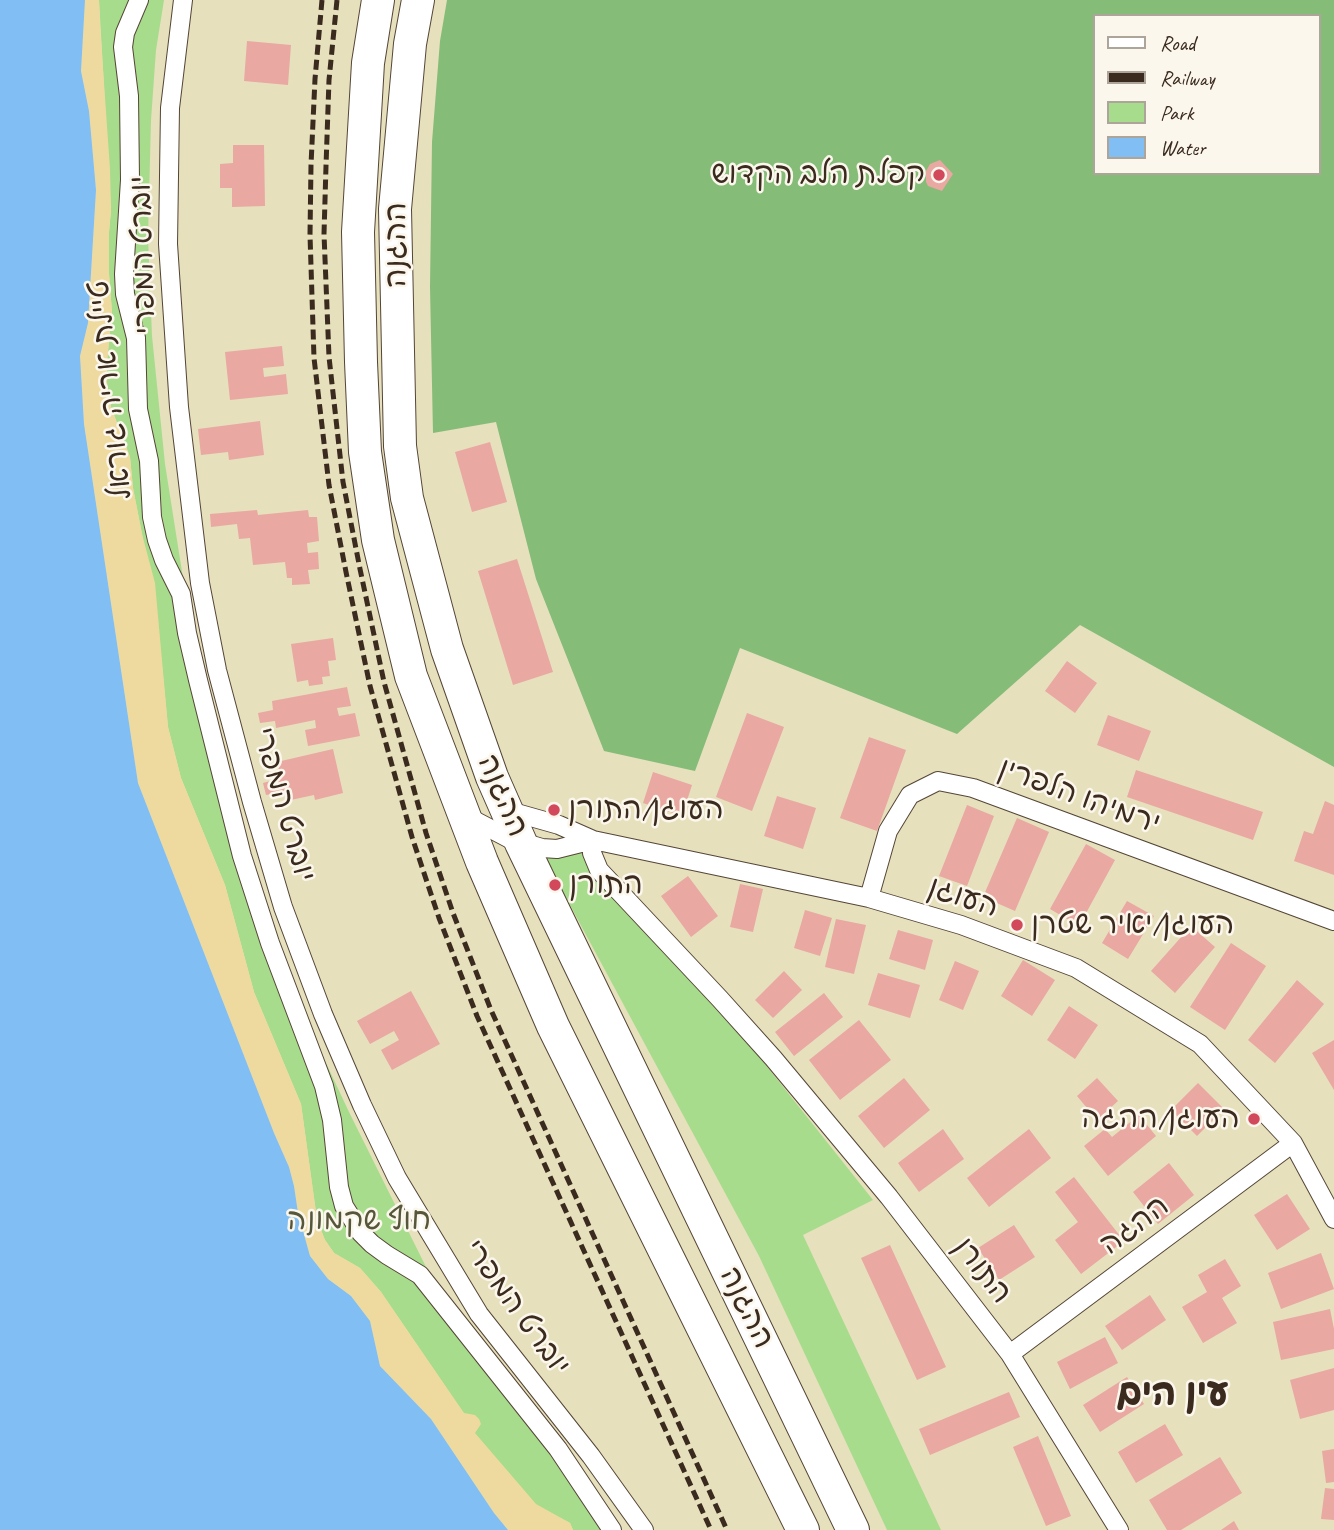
<!DOCTYPE html>
<html>
<head>
<meta charset="utf-8">
<style>
	body { margin:0 }
	#map { position:relative; width:1334px; height:1530px; overflow:hidden; background:#e6e0bd; font-family:Caveat,sans-serif }
	canvas { display:block }
	.legend { position:absolute; left:1093px; top:14px; width:228px; height:161px; box-sizing:border-box; background:#fbf7ec; border:2px solid #aea59a; margin:0; padding:9px 12px; list-style:none; font-size:21px; color:#3b2a1e }
	.legend li { display:flex; align-items:center; gap:14px; height:35px }
	.legend b { width:35px; border:2px solid #aea59a }
</style>
</head>
<body>
<div id="map">
<canvas width="1334" height="1530"></canvas>
<ul class="legend">
<li><b style="height:9px;background:#fff"></b>Road</li>
<li><b style="height:9px;background:#3b2a1e"></b>Railway</li>
<li><b style="height:19px;background:#a7dc8c"></b>Park</li>
<li><b style="height:19px;background:#80bef3"></b>Water</li>
</ul>
</div>
<script>
const ctx = document.querySelector('canvas').getContext('2d');
ctx.lineJoin = 'round';
function paint(path, color) { ctx.fillStyle = color; ctx.fill(path, 'evenodd'); }
const toPath = rows => new Path2D(rows.map(r => 'M' + r).join(''));
function stroke(path, color, width, dash) { ctx.strokeStyle = color; ctx.lineWidth = width; ctx.lineCap = dash ? 'butt' : 'round'; ctx.setLineDash(dash || []); ctx.stroke(path); }
function label(font, color, halo, rows, align = 'center') {
  ctx.font = font + ' Caveat,"Playpen Sans Hebrew",sans-serif'; ctx.lineWidth = 5; ctx.setLineDash([]); ctx.textBaseline = 'middle'; ctx.strokeStyle = halo; ctx.fillStyle = color; for (const [text, x, y, turn = 0] of rows) {
    ctx.save(); ctx.translate(x, y); ctx.rotate((+turn || 0) * Math.PI / 180); ctx.textAlign = isNaN(turn) ? turn : align; if (halo) ctx.strokeText(text, 0, 0); ctx.fillText(text, 0, 0); ctx.restore();
  }
}
paint(toPath([
	[99,0,164,0,156,50,151,120,148,237,152,336,165,464,183,578,206,692,235,810,303,1014,349,1112,428,1271,617,1530,573,1530,570,1523,536,1505,474,1433,464,1414,381,1292,360,1268,334,1253,325,1240,317,1220,301,1104,254,992,225,885,181,778,168,727,160,645,142,534,133,488,130,457,111,407,107,383,107,361,112,312,109,274,109,232,111,210],
	[588,846,761,1059,873,1200,803,1235,941,1530,887,1530,759,1256,543,855]
]), '#a7dc8c');
paint(toPath([
	[447,0,1334,0,1334,767,1080,625,957,734,740,648,695,771,604,751,536,579,496,422,433,433,430,287,432,142,440,41],
	[1094,16,1318,16,1318,173,1094,173]
]), '#85bc78');
paint(toPath([
	[85,0,99,0,100,26,110,169,111,210,109,232,109,274,112,312,107,361,107,383,111,407,130,457,133,488,142,534,155,583,168,727,181,778,225,885,254,992,301,1104,317,1219,325,1240,334,1253,360,1268,381,1292,464,1413,475,1415,479,1419,481,1424,475,1433,536,1504,570,1523,573,1530,508,1530,494,1513,431,1419,380,1366,370,1321,351,1296,328,1279,310,1256,298,1213,294,1186,289,1167,274,1133,138,783,84,424,80,356,88,323,96,190,89,111,81,71]
]), '#eeda9e');
paint(toPath([
	[0,0,85,0,81,71,89,111,96,190,88,323,80,356,84,424,138,783,274,1133,289,1167,294,1186,298,1213,310,1256,328,1279,351,1296,370,1321,380,1366,431,1419,494,1513,508,1530,0,1530]
]), '#80bef3');
paint(toPath([
	[247,41,291,45,288,85,244,81],
	[233,145,264,145,265,206,232,207,232,188,220,188,220,164,233,163],
	[940,160,953,174,942,191,928,186,926,182,926,171,930,164],
	[282,346,284,366,263,368,264,377,286,374,288,394,230,400,225,352],
	[260,421,264,455,229,460,228,452,201,455,198,429],
	[490,442,507,502,472,512,455,452],
	[257,510,258,515,308,510,309,517,317,517,319,541,307,543,308,553,318,552,319,569,308,570,310,584,292,585,292,578,287,578,285,562,253,565,250,538,239,539,237,524,211,527,210,514],
	[517,559,553,672,513,685,478,571],
	[333,638,336,660,328,661,330,676,322,677,323,684,309,686,308,680,297,682,291,644],
	[1067,661,1097,683,1075,713,1045,691],
	[347,687,351,706,337,708,339,716,355,713,360,736,308,746,305,730,316,728,315,720,276,728,275,721,260,723,258,713,273,710,272,701],
	[747,713,784,727,752,811,716,797],
	[1108,715,1151,731,1139,761,1097,745],
	[869,737,906,750,877,831,840,818],
	[333,749,343,793,315,800,314,795,286,801,284,792,266,795,263,783,281,778,277,762],
	[1136,770,1263,812,1253,840,1127,797],
	[653,772,692,785,682,816,643,803],
	[777,796,816,808,803,849,764,836],
	[1325,801,1334,805,1334,875,1294,861,1304,831,1313,834],
	[967,805,994,816,967,886,939,876],
	[1017,818,1049,832,1015,911,983,897],
	[1086,844,1115,860,1079,926,1050,909],
	[688,876,718,916,691,937,661,896],
	[740,884,763,889,753,932,730,927],
	[1127,901,1154,916,1128,959,1102,943],
	[805,910,832,918,820,956,794,948],
	[836,919,866,925,854,974,825,967],
	[1191,926,1215,947,1175,993,1151,971],
	[898,930,933,940,925,970,889,959],
	[1231,943,1266,966,1225,1030,1190,1007],
	[1023,960,1055,980,1032,1016,1001,996],
	[955,961,979,971,963,1010,939,1000],
	[784,971,802,990,773,1018,755,1000],
	[878,973,920,985,910,1018,868,1005],
	[1297,980,1324,1004,1275,1063,1248,1040],
	[411,991,440,1044,392,1070,381,1050,399,1040,394,1031,370,1044,357,1021],
	[824,993,843,1017,794,1056,775,1032],
	[1069,1006,1098,1025,1075,1059,1047,1040],
	[859,1020,891,1060,840,1100,809,1060],
	[1334,1040,1334,1090,1312,1053],
	[904,1078,930,1110,884,1148,858,1116],
	[1097,1078,1118,1101,1097,1120,1077,1096],
	[1198,1083,1224,1109,1197,1136,1171,1110],
	[1139,1115,1156,1136,1108,1176,1084,1146,1105,1129,1112,1137],
	[943,1129,964,1159,919,1192,898,1163],
	[1029,1129,1051,1158,989,1207,967,1178],
	[1169,1163,1194,1195,1158,1224,1133,1192],
	[1074,1177,1124,1241,1081,1274,1055,1240,1078,1222,1055,1192],
	[1287,1194,1310,1229,1277,1250,1254,1215],
	[1014,1225,1035,1257,999,1280,978,1248],
	[890,1245,946,1367,917,1380,861,1258],
	[1321,1253,1334,1289,1281,1309,1268,1273],
	[1225,1259,1241,1286,1222,1298,1237,1323,1203,1343,1182,1307,1207,1292,1198,1275],
	[1150,1295,1166,1320,1122,1350,1105,1326],
	[1330,1309,1334,1329,1334,1349,1281,1360,1273,1322],
	[1105,1337,1118,1363,1070,1389,1057,1362],
	[1334,1368,1334,1410,1300,1419,1290,1380],
	[1127,1377,1144,1404,1100,1432,1083,1405],
	[1009,1392,1020,1417,930,1455,919,1429],
	[1165,1424,1183,1455,1136,1483,1118,1452],
	[1038,1436,1071,1516,1046,1526,1013,1447],
	[1334,1449,1334,1482,1326,1483,1322,1451],
	[1220,1457,1242,1493,1181,1530,1167,1530,1149,1500],
	[1325,1488,1334,1489,1334,1520,1321,1519],
	[1234,1521,1239,1530,1221,1530]
]), '#e9a8a1');
const street = toPath([
	[139,0,125,33,123,47,129,96,130,180,124,274,125,294,136,338,138,409,149,461,152,517,157,540,164,560,181,594,187,633,198,680,242,856,270,943,324,1086,332,1120,339,1187,344,1206,361,1233,372,1244,387,1255,420,1275,558,1449,612,1530],
	[183,0,170,108,168,244,179,407,200,583,217,670,252,802,283,907,323,1014,362,1105,397,1178,479,1314,591,1456,644,1530],
	[506,810,559,825,593,840,869,898,961,925,1076,968,1200,1044,1293,1143,1334,1219],
	[468,817,508,838,542,848,557,849,593,840],
	[593,840,592,853,599,870,720,999,773,1058,889,1197,1010,1354,1119,1530],
	[869,898,888,831,910,795,938,781,973,788,1334,921],
	[1010,1354,1293,1143]
]);
const highway = toPath([
	[378,0,368,63,358,232,361,362,365,452,378,540,411,676,482,862,553,1026,803,1530],
	[418,0,410,44,395,209,400,446,407,498,447,649,492,777,521,843,853,1530]
]);
stroke(street, '#554536', 20);
stroke(highway, '#554536', 34);
stroke(street, '#fff', 18);
stroke(highway, '#fff', 32);
stroke(toPath([
	[322,0,315,79,311,165,310,235,314,358,329,485,346,572,370,686,412,837,439,918,477,1016,711,1530],
	[337,0,329,80,326,166,324,234,329,357,343,482,360,569,384,682,426,833,453,913,491,1010,727,1530]
]), '#3b2a1e', 5, [10, 5]);
for (const [x, y, r, color] of [
	[939,175,7,"#d1495b"],
	[554,810,7,"#d1495b"],
	[555,885,7,"#d1495b"],
	[1017,925,7,"#d1495b"],
	[1254,1119,7,"#d1495b"]
]) { const dot = new Path2D(); dot.arc(x, y, r, 0, 2 * Math.PI); ctx.fillStyle = color; ctx.fill(dot); stroke(dot, '#fbf7ec', 2.5); }
label('30px', '#3b2a1e', '#fbf7ec', [
	["קפלת הלב הקדוש",925,175,"right"],
	["העוגן/התורן",568,810],
	["התורן",569,885],
	["העוגן/יאיר שטרן",1031,925],
	["העוגן/ההגה",1240,1119,"right"]
], 'left');
label('30px', '#3b2a1e', '#fbf7ec', [
	["ההגנה",397,245,-90],
	["יוברט המפרי",144,255,-92],
	["טיילת אריה גוראל",111,390,-96],
	["ההגנה",502,796,67],
	["ירמיהו הלפרין",1079,797,20],
	["יוברט המפרי",283,805,74],
	["העוגן",963,898,18],
	["ההגה",1135,1226,-37],
	["התורן",982,1271,52],
	["יוברט המפרי",516,1308,54],
	["ההגנה",746,1308,64]
]);
label('30px', '#56563a', '#fbf7ec', [
	["חוף שקמונה",359,1221]
]);
label('bold 37px', '#3b2a1e', '#fbf7ec', [
	["עין הים",1173,1394]
]);
</script>
</body>
</html>
